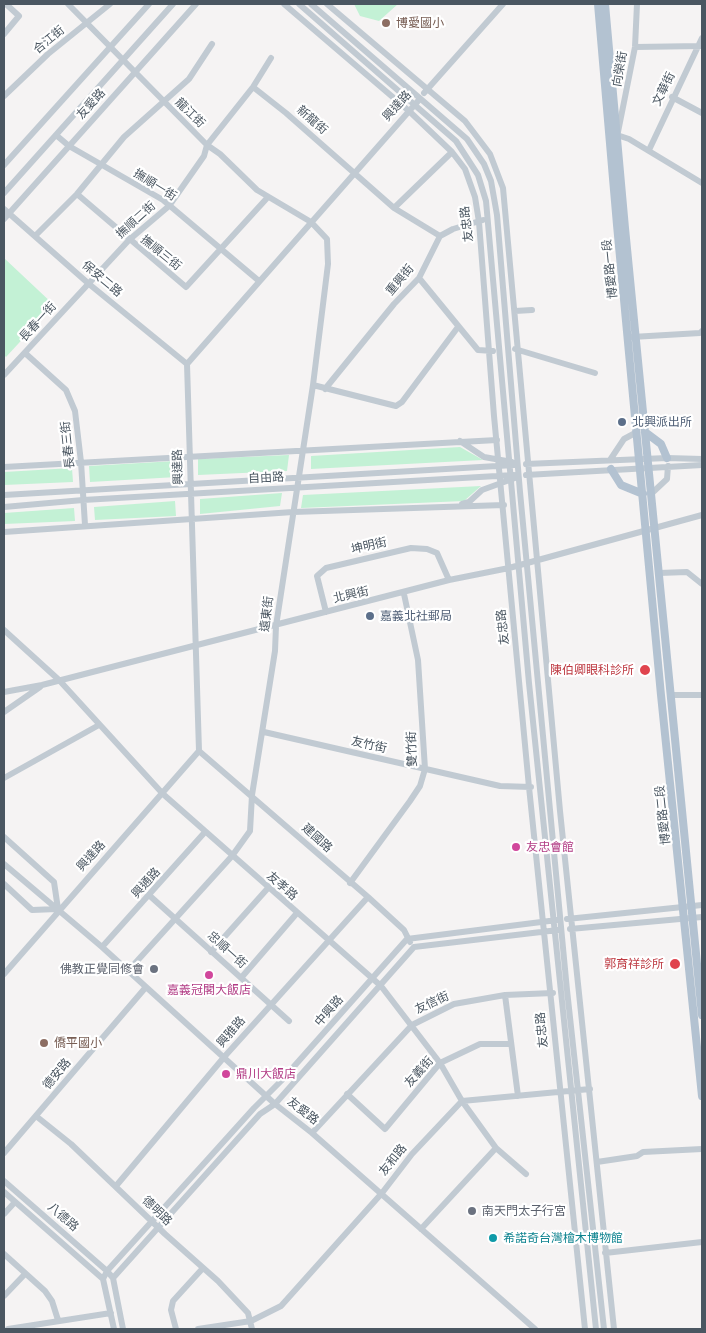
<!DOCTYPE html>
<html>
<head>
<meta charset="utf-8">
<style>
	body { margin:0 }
	#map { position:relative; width:706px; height:1333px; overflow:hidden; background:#f5f3f3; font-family:Quicksand,sans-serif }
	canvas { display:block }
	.frame { position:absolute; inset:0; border:5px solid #4a5661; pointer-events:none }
</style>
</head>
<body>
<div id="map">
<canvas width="706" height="1333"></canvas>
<div class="frame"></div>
</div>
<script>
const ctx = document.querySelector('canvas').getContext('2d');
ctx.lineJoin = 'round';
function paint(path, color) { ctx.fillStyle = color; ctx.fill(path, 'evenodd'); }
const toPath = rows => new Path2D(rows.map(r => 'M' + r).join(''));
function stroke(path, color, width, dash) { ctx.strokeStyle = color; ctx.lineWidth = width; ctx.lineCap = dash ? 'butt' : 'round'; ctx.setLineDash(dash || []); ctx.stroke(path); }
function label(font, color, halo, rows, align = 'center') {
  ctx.font = font + ' Quicksand,"Noto Sans TC",sans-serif'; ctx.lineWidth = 4.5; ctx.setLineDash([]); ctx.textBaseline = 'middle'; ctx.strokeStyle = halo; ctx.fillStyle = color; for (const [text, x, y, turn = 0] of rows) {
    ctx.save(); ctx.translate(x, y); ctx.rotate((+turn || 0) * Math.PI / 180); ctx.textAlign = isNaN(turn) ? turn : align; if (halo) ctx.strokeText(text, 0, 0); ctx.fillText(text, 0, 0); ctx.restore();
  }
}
paint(toPath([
	[354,4,398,4,379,21,360,16],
	[4,258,54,305,6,357,4,355],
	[460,447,483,460,311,469,311,456],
	[289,455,287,471,198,475,198,459],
	[175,461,177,477,90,482,89,466],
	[72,468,73,482,4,485,4,472],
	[481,486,464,501,301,508,303,495],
	[282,493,280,506,200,514,200,499],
	[175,501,176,516,95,520,94,507],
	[74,508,75,521,4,524,4,513]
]), '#c3f1d5');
stroke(toPath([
	[68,4,207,145,220,154,257,190,311,222,327,239,328,264,313,385,276,626,275,651,252,795,250,831,232,856,128,971],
	[284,4,409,111,452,152,465,169,475,197,479,222,494,416,529,787,585,1329],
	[299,4,456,141,478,175,486,201,529,683,596,1329],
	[311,4,467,139,484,164,491,181,497,215,520,492,567,990,604,1329],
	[327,4,465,121,490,154,503,188,560,811,614,1329],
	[4,34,19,16,6,4],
	[635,47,701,46],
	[253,87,286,113,394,208,440,236],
	[424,93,503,4],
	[4,96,48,54,110,4],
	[672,97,702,113],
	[618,132,635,47,637,4],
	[614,134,629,139,702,183],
	[56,135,69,146,163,200,259,281],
	[649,150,702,38],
	[4,165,149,4],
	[4,193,173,4],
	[77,194,186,287,268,197],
	[394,208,452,152],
	[4,209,89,284,187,364],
	[4,219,196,4],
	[35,236,77,194,124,137,189,79,212,44],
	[419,278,478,350,493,351],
	[515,311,532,310],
	[632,337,700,333,702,331],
	[515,349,595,373],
	[25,353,66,390,75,411,81,462,85,525],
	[4,375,129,240,169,206,204,156,207,145,253,87,271,58],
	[313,385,396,406,402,402,458,327],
	[325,389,394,304,419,278,440,236,453,229,483,220],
	[460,441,484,457,512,462],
	[610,460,624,439,637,432],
	[526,464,667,458,702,459],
	[4,467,497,440],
	[526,475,702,465],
	[651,494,667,479,668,466],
	[4,495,514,465],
	[462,504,469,502,482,490,515,478],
	[4,507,83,500,514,475],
	[4,532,293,512,504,505],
	[659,573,687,572,702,584],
	[326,612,317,576,326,568,411,548,427,549,437,553,449,580],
	[4,630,59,680,163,794,381,986,440,1063,462,1101,496,1148,526,1174],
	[4,692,42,685,449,580,509,568,702,515],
	[671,695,702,695],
	[4,712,40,687],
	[264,732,500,786,531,787],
	[199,751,368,897,404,930,410,942],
	[4,778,99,725],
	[4,837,54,882,58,909],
	[4,864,102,947,275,1104,312,1133,535,1329],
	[350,883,410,801,420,786,425,769,418,660,404,594],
	[4,884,32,910,57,909],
	[150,896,289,1021],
	[567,919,702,905],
	[570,929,702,917],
	[102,947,205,832],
	[211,952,268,888],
	[4,974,199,751,187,364,418,101],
	[241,978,297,913],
	[505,995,518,1096],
	[347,1094,385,1129,440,1063,480,1044,511,1044],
	[36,1116,71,1144,165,1234,218,1281,248,1313,252,1329],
	[312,1133,412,1025,454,1004,505,995,553,993],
	[4,1153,146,987],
	[597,1162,637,1156,643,1152,702,1149],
	[4,1181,107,1271,113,1278,123,1329],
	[116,1186,225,1056,368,897],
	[4,1192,103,1279],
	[4,1214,15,1202],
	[421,1229,496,1148],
	[605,1253,702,1242],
	[4,1254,45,1291,52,1301,58,1320],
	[113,1278,260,1114,275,1104,414,947,558,930],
	[4,1296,24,1275],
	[8,1329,111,1313],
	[114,1329,103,1279,107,1271,254,1108,281,1081,407,939,557,920],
	[176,1329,171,1310,173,1301,203,1268],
	[198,1329,251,1321,281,1306,382,1193,412,1154,462,1101,590,1089]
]), '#c1cad2', 6);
stroke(toPath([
	[598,4,617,225,661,695,702,1096],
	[605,4,625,228,702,1015],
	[645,432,661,444,667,458],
	[611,469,621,485,643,494]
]), '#b3c2d1', 8);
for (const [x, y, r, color] of [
	[386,23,5,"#8d6e63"],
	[622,422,5,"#5c6f8a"],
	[370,616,5,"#5c6f8a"],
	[645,670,6,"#e0444e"],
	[516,847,5,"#d1479c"],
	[675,964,6,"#e0444e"],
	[154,969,5,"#6b7280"],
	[209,975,5,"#d1479c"],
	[44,1043,5,"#8d6e63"],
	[226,1074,5,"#d1479c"],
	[472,1211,5,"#6b7280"],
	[493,1238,5,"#0f9aa8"]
]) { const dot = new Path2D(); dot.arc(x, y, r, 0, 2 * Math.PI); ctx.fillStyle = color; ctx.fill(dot); stroke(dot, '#fff', 2); }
label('12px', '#785e54', '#fff', [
	["博愛國小",396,23],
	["僑平國小",54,1043]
], 'left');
label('12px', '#4a5661', '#fff', [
	["合江街",49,40,-40],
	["向榮街",620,69,-80],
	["文華街",664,89,-64],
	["友愛路",91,104,-48],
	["興達路",397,106,-48],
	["龍江街",190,113,44],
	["新龍街",312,120,41],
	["撫順一街",155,185,32],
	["撫順二街",136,220,-42],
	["友忠路",467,224,-97],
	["撫順三街",161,253,39],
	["博愛路一段",610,269,-96],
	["保安二路",102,279,40],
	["重興街",400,280,-50],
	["長春一街",38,322,-48],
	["長春三街",68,445,-96],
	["興達路",178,467,-92],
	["自由路",266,478,-3],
	["坤明街",369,546,-13],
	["北興街",351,595,-13],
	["遠東街",267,614,-83],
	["友忠路",503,627,-96],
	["友竹街",369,745,13],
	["雙竹街",412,749,-92],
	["博愛路二段",663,815,-96],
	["建國路",317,838,42],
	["興達路",91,856,-48],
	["興通路",146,883,-48],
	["友孝路",282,886,41],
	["忠順一街",227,950,42],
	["友信街",432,1003,-25],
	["中興路",329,1011,-49],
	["友忠路",542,1030,-95],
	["興雅路",231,1032,-49],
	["友義街",419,1072,-48],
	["德安路",57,1074,-50],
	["友愛路",303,1111,38],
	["友和路",393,1160,-51],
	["德明路",157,1211,44],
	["八德路",63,1217,41]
]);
label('12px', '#4e5e75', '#fff', [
	["北興派出所",632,422],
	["嘉義北社郵局",380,616]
], 'left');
label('12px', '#be3a42', '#fff', [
	["陳伯卿眼科診所",634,670],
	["郭育祥診所",664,964]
], 'right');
label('12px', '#b23c85', '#fff', [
	["友忠會館",526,847],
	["嘉義冠閣大飯店",209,990,"center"],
	["鼎川大飯店",236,1074]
], 'left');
label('12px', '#5b616d', '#fff', [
	["佛教正覺同修會",144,969],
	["南天門太子行宮",482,1211,"left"]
], 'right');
label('12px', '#0d838f', '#fff', [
	["希諾奇台灣檜木博物館",503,1238]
], 'left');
</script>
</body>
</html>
